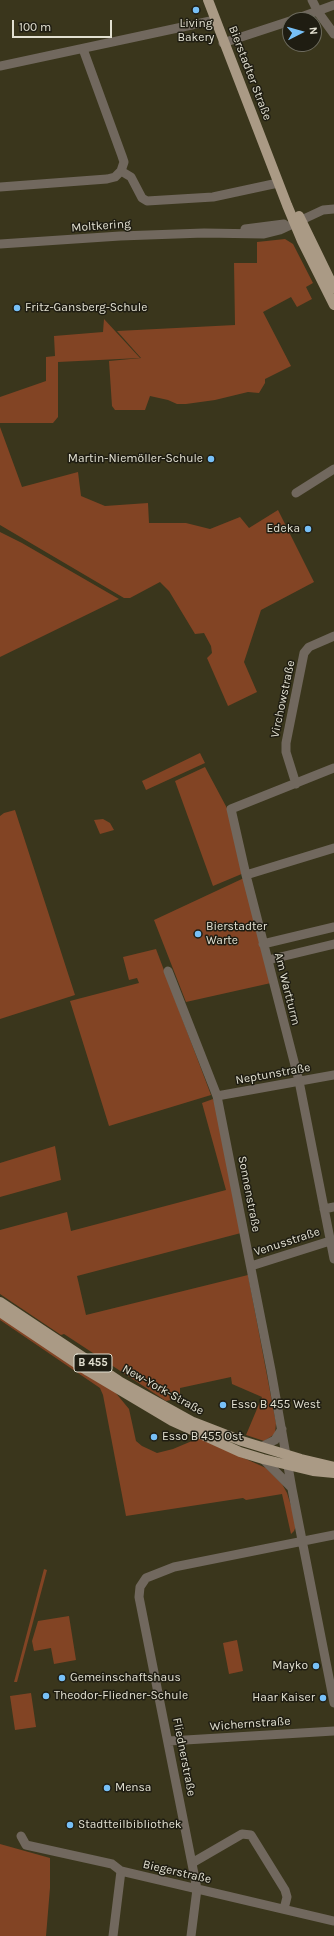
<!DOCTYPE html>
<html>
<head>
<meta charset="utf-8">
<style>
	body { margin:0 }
	#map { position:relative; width:334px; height:1936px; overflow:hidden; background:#3a361c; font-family:Karla,sans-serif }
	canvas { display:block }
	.north { position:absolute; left:282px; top:12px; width:40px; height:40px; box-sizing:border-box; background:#1f1d12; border:1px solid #6d6b5e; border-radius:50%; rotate:84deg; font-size:11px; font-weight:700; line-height:16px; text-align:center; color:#e2e0d1 }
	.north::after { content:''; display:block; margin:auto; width:14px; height:18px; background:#77c0f7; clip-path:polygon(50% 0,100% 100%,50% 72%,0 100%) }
	.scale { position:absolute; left:12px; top:20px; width:100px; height:18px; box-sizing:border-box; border:2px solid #e2e0d1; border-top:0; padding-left:5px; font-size:12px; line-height:14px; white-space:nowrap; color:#e2e0d1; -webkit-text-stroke:3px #1f1d12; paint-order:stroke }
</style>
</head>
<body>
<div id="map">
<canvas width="334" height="1936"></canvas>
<div class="north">N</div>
<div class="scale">100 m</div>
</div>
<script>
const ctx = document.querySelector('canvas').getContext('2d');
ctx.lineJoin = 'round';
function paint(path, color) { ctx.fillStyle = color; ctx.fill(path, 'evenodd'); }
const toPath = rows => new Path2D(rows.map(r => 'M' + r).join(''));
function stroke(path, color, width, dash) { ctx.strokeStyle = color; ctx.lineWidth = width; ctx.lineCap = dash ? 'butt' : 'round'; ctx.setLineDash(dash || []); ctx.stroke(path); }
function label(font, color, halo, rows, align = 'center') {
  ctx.font = font + ' Karla,sans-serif'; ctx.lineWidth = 3; ctx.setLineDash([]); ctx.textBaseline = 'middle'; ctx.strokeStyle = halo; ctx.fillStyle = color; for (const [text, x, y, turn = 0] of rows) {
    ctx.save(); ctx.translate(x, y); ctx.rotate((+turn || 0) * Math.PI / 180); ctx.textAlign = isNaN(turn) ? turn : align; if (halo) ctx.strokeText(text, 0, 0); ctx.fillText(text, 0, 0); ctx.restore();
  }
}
paint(toPath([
	[285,239,293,244,313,283,306,287,312,299,297,307,291,297,263,312,291,366,265,379,265,383,259,393,248,392,215,400,186,404,177,404,168,400,150,396,145,410,115,410,112,406,109,361,141,358,117,331,235,325,234,263,257,263,257,242],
	[104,319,140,358,58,362,58,417,53,423,0,423,0,397,46,381,46,357,55,356,54,336,103,332],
	[0,427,22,487,78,472,81,496,105,506,148,503,149,523,186,523,210,529,240,517,249,528,278,510,314,582,261,610,244,662,257,692,228,706,207,658,212,653,211,646,204,633,195,634,169,591,160,582,130,598,124,598,0,525],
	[0,532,22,543,119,599,0,657],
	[200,753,205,763,146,790,142,781],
	[205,767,228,810,244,873,213,886,175,781],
	[15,810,75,995,0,1019,0,816,4,813],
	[103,819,110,823,114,830,100,834,94,820],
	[244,878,271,983,186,1002,154,920],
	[156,949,211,1095,109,1126,70,1001,139,983,137,978,129,980,123,957],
	[213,1099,215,1103,241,1233,77,1276,86,1315,248,1275,276,1423,275,1434,264,1441,246,1435,262,1397,232,1384,231,1377,180,1388,180,1398,166,1401,64,1334,61,1335,0,1294,0,1230,67,1212,71,1231,226,1190,202,1103],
	[55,1146,61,1180,0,1197,0,1163],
	[0,1317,115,1392,129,1409,136,1441,142,1446,157,1453,173,1449,199,1438,266,1468,282,1484,287,1493,294,1515,296,1526,294,1531,291,1534,282,1494,246,1500,243,1498,126,1516,103,1395,100,1388,0,1320],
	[44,1569,47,1570,17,1682,14,1682],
	[69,1616,76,1660,54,1664,51,1648,34,1651,32,1641,38,1621],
	[237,1640,243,1671,229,1674,223,1643],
	[31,1693,36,1727,15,1730,10,1696],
	[0,1844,50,1858,50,1888,46,1936,0,1936]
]), '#824424');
stroke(toPath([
	[312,0,318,12,334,34],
	[293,20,334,5],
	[223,43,290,21],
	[0,66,215,20],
	[121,171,131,177,142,198,147,201,213,197,278,183],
	[0,187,107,179,115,177,121,171,124,162,122,156,83,49],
	[245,229,284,224],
	[0,244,120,236,204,233,264,234,280,230,323,210,334,209],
	[296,493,334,469],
	[334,768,231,809,246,875,299,1081,334,1259],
	[296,784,286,752,286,743,304,653,309,647,334,636],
	[246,875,334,848],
	[263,944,334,927],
	[268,960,334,944],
	[168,971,217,1096,271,1370,292,1489,334,1703],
	[217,1096,334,1075],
	[324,1209,334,1207],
	[251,1266,330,1241],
	[261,1447,275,1440,282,1429],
	[263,1459,291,1487],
	[169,1741,334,1731],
	[21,1836,26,1845,112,1864,121,1871,334,1921],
	[192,1863,242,1834,251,1835,285,1890,287,1897,284,1909],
	[113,1936,121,1871],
	[191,1936,197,1889,139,1597,140,1587,146,1578,174,1567,334,1535]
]), '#71685e', 9);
stroke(toPath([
	[208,0,287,205,302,241,334,305],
	[299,216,334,288],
	[0,1302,119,1381,193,1422,242,1441,301,1459,334,1467],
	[0,1312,88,1371,172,1421,240,1452,263,1459,313,1471,334,1473]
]), '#aa9a85', 10);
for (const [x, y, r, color] of [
	[196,10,4,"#77c0f7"],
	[17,308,4,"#77c0f7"],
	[211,459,4,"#77c0f7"],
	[308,529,4,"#77c0f7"],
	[198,934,4,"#77c0f7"],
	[223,1405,4,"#77c0f7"],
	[154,1437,4,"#77c0f7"],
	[316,1666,4,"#77c0f7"],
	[62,1678,4,"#77c0f7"],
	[46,1696,4,"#77c0f7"],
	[323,1698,4,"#77c0f7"],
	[107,1788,4,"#77c0f7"],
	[70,1825,4,"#77c0f7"]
]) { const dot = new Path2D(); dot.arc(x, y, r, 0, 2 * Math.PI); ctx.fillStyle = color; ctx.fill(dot); stroke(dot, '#1f1d12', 1.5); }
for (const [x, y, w] of [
	[93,1363,38]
]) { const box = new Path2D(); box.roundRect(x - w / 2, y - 9, w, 18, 3); ctx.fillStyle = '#1f1d12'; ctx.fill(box); stroke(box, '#e2e0d1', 1); }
label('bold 11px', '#e2e0d1', null, [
	["B 455",93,1363]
]);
label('12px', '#e2e0d1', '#1f1d12', [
	["Living",196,24,"center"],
	["Bakery",196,38,"center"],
	["Fritz-Gansberg-Schule",25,308],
	["Martin-Niemöller-Schule",203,459,"right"],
	["Edeka",300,529,"right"],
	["Bierstadter",206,927],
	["Warte",206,941],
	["Esso B 455 West",231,1405],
	["Esso B 455 Ost",162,1437],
	["Mayko",308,1666,"right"],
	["Gemeinschaftshaus",70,1678],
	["Theodor-Fliedner-Schule",54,1696],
	["Haar Kaiser",315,1698,"right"],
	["Mensa",115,1788],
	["Stadtteilbibliothek",78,1825]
], 'left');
label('12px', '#e2e0d1', '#1f1d12', [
	["Bierstadter Straße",250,73,69],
	["Moltkering",101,226,-4],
	["Virchowstraße",283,699,-78],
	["Am Wartturm",287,989,76],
	["Neptunstraße",273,1074,-10],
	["Sonnenstraße",249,1194,79],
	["Venusstraße",287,1242,-18],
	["New-York-Straße",163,1390,29],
	["Wichernstraße",250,1724,-4],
	["Fliednerstraße",184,1757,79],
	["Biegerstraße",177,1872,13]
]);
</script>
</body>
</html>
